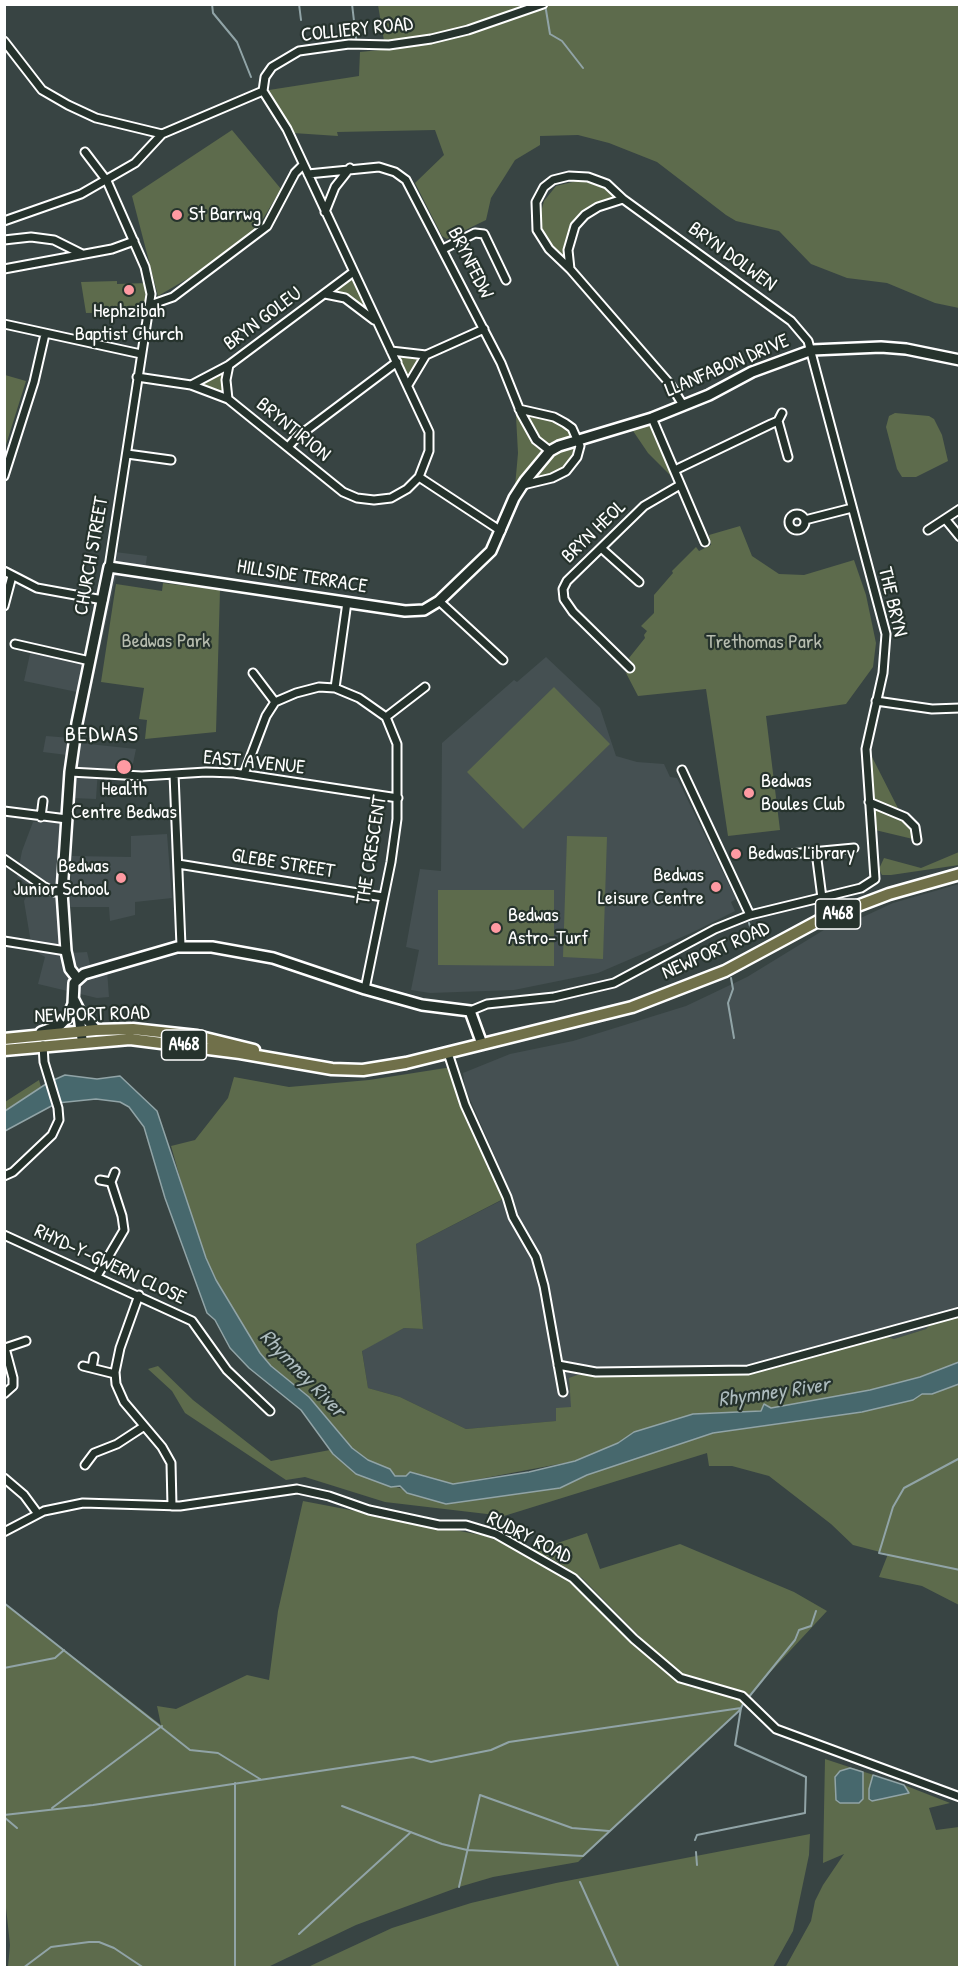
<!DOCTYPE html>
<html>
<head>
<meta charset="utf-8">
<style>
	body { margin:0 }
	#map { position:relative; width:964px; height:1972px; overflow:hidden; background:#384443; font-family:"Patrick Hand",sans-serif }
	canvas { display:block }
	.frame { position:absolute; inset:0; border:6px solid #fff; pointer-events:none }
</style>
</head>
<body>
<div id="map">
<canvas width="964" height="1972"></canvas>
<div class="frame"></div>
</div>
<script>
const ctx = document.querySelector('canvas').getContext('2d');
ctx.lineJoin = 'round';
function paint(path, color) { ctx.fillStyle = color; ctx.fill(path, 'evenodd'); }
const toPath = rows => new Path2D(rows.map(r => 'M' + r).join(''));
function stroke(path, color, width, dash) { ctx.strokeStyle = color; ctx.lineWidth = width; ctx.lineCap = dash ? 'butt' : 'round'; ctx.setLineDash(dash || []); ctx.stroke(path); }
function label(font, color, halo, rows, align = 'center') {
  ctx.font = font + ' "Patrick Hand",sans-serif'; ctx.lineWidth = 4.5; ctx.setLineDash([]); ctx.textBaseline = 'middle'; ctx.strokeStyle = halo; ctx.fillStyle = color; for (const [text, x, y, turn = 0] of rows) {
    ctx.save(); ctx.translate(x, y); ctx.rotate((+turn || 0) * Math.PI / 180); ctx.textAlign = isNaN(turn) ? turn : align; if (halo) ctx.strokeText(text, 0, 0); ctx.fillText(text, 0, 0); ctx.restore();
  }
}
paint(toPath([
	[107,551,147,556,144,577,117,573,79,743,136,749,131,773,98,770,96,799,72,798,67,857,70,953,87,952,92,973,107,970,109,997,97,998,38,984,45,957,33,950,30,937,24,901,31,887,17,877,22,851,33,822,62,822,67,755,43,752,46,736,71,738,77,692,24,681,32,645,87,657],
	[546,657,600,708,616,756,637,762,664,764,670,777,677,778,736,899,731,902,735,911,689,934,598,973,514,990,430,993,411,990,419,950,406,947,420,869,441,871,442,743,514,680,517,682],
	[167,834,172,898,135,902,135,915,110,921,109,907,70,907,72,856,131,857,131,836],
	[959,884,959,1315,933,1322,926,1329,894,1339,885,1336,744,1373,577,1375,569,1383,572,1407,557,1421,466,1429,400,1397,368,1388,362,1350,404,1328,423,1329,416,1244,512,1195,465,1088,463,1073,510,1054,573,1041,686,1006,747,977,832,925,852,922,893,903]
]), '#455052');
paint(toPath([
	[378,5,959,5,959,308,935,303,887,283,847,278,811,264,779,231,736,221,726,215,657,162,609,143,578,135,540,136,540,145,515,160,505,176,491,198,486,220,447,239,442,236,415,183,444,155,435,130,337,132,338,136,293,133,269,90,359,76,360,52,390,49,389,42,384,41],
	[232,130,281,189,258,227,199,272,158,296,132,196],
	[581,180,615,192,615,195,580,215,567,237,563,259,559,257,542,230,541,212,544,201,556,186],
	[352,273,377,323,360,309,329,294],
	[117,281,117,284,147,283,144,312,86,313,81,282],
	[391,351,426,355,408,385],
	[229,365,228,399,191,385],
	[5,375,26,381,5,448,4,375],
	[515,398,519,409,566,423,580,446,566,471,523,485,514,498,518,453],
	[895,413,929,416,934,419,942,435,948,461,916,477,902,477,897,469,886,427,889,416],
	[652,418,680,485,648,453,629,425],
	[740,526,752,556,779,574,804,575,854,560,866,595,876,643,873,667,846,704,766,716,780,830,728,836,706,689,638,696,626,673,635,666,629,658,645,638,644,635,647,631,641,626,654,613,654,595,673,573,672,571,696,547,699,551,711,545,709,535],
	[163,583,220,590,216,732,145,739,147,720,139,719,144,688,101,682,116,584,162,591],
	[554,687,610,744,523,829,467,772],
	[866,754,872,757,902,816,911,822,917,840,871,829],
	[567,836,607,837,603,959,563,957],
	[959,852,959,865,891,875,882,875,879,869,884,858,921,868],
	[438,890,554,890,554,966,438,965],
	[452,1067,507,1197,416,1244,423,1329,404,1328,362,1351,368,1388,400,1397,466,1429,556,1421,556,1408,571,1407,569,1378,577,1375,744,1373,885,1336,894,1339,926,1329,933,1322,959,1315,959,1362,920,1377,870,1390,771,1408,765,1404,762,1411,693,1414,634,1432,618,1443,575,1461,453,1484,410,1472,407,1476,395,1476,390,1469,368,1460,352,1448,309,1397,271,1366,260,1353,216,1280,206,1258,193,1224,171,1146,195,1140,228,1098,234,1077,289,1087,369,1080],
	[39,1080,41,1087,5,1111,5,1102],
	[158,1366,193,1400,271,1461,330,1450,356,1474,446,1503,560,1488,587,1475,713,1433,862,1412,913,1400,922,1393,932,1394,959,1384,959,1605,922,1586,879,1577,888,1554,853,1545,831,1524,769,1476,732,1466,709,1466,707,1453,504,1516,385,1502,305,1477,286,1480,185,1413,172,1391,148,1369],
	[303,1501,486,1536,506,1544,565,1578,662,1669,690,1687,734,1696,744,1702,741,1708,578,1862,493,1877,459,1887,356,1925,268,1967,8,1967,10,1945,4,1889,4,1603,161,1725,157,1706,176,1709,247,1675,269,1680,278,1611],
	[587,1533,600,1569,680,1544,794,1592,827,1611,749,1695,686,1676,660,1657,582,1578,549,1557,531,1552],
	[825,1759,904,1785,950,1803,929,1808,936,1830,959,1827,959,1967,785,1968,811,1921,815,1901,823,1885,844,1854,823,1863],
	[810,1834,809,1855,793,1931,773,1967,308,1967,392,1928,471,1903,556,1883]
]), '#5d6b4c');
const water = toPath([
	[65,1075,97,1079,120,1076,157,1111,206,1258,216,1280,260,1353,271,1366,309,1397,352,1448,368,1460,390,1469,395,1476,406,1476,410,1472,453,1484,529,1472,575,1461,618,1443,634,1432,693,1414,761,1411,764,1404,771,1408,870,1390,920,1377,959,1362,959,1384,932,1394,922,1394,913,1400,862,1412,713,1433,587,1475,560,1488,446,1504,407,1493,400,1486,391,1487,356,1474,333,1454,301,1410,249,1368,230,1348,215,1320,207,1313,165,1198,144,1127,129,1107,120,1102,96,1099,57,1103,5,1131,5,1111,49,1082,65,1075],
	[850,1768,863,1772,863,1799,859,1803,840,1803,836,1800,835,1777,840,1771,850,1768],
	[873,1775,904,1785,909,1793,872,1801,869,1799,869,1789,873,1775]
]);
paint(water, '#47686d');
stroke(water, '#91a4a7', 1.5);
stroke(toPath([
	[212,4,213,13,237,42,251,77],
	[299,4,301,20],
	[352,4,356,38],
	[545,4,550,34,562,41,583,68],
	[748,941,752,933,749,923],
	[731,978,733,989,728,1003,734,1038],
	[960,1458,904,1488,893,1507,879,1553,960,1570],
	[4,1603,190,1750,218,1753,260,1779],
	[4,1668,55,1658,64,1650],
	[748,1698,795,1640,799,1630,811,1626,816,1611],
	[235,1783,235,1968],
	[342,1806,442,1844,467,1850,583,1856,741,1709],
	[52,1808,162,1726],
	[4,1815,93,1805,413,1757,431,1762,491,1750,509,1742,741,1708,744,1702],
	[4,1817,17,1828],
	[695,1840,697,1835,805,1813,806,1777,735,1745,741,1708],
	[696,1852,697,1865],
	[580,1882,619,1968],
	[459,1887,480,1795,572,1828,609,1831],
	[299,1934,411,1832],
	[23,1968,51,1947,89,1942,99,1942,114,1948,144,1968]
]), '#91a4a7', 2);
const minor = toPath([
	[4,41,42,90,68,105,96,118,162,134],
	[263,91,287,129,429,432,429,451,419,477,501,531],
	[263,91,265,77,272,67,299,51,349,44,389,45,431,39,468,30,543,4],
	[85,152,107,181,145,267,151,294,109,567],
	[308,174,379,167,395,172,406,180,501,363,521,413,536,440,550,451],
	[623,199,607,184,588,177,569,176,553,180,544,187,536,202,537,230,549,249,570,269,670,384,683,405],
	[325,212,335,187,350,168],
	[4,221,81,194,135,163,162,134,263,91],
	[4,240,31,237,54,240,82,254],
	[443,249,475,233,484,234,506,280],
	[4,269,112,249,134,241],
	[325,294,345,298,374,320],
	[150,305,173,297,267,226,295,173,303,165],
	[4,324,141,354],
	[391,351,426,355,484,329],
	[137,377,191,385,228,399,343,492,357,498,374,500,391,498,407,489,419,477],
	[191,385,229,365,352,273],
	[408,385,426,355],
	[228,399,226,380,229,365],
	[519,409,554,417,565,423,572,428,580,446,577,457,566,471,552,478,523,485],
	[652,418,705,542],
	[778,421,788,457],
	[288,447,296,438,397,362],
	[127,454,171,460],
	[675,470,771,424,778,421,782,413],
	[4,476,34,382,45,334],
	'789 522a8 8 0 1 1 16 0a8 8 0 1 1-16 0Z',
	[805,520,852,508],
	[946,520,960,537],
	[928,530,960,509],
	[601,548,639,582],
	[4,571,37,588,103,600],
	[439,601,503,660],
	[4,606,12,576],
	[15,644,90,661],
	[630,668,573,612,564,599,563,589,567,581,644,506,680,485],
	[253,673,275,702],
	[335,688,347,602],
	[876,701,932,709,960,708],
	[386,717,425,687],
	[682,770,750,915],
	[70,772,142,776,206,772,234,773,398,798],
	[174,774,181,946],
	[244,774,266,716,275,702,296,693,319,687,335,688,359,698,386,717,397,744,397,819,391,862,365,989],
	[869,802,905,817,915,827,917,840],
	[4,811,67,819],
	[41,817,43,801],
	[816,852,822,898],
	[790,854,854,848],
	[4,859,43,886,54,892,62,892],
	[178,864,383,897],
	[4,941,66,951],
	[470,1011,487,1004,554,997,614,983,715,929,750,915,861,888,875,879,866,749,883,673,886,634,808,341,791,321,623,199,598,207,585,215,575,226,568,250,570,269],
	[448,1053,465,1105,507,1197,513,1217,536,1257,544,1286,563,1392],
	[4,1176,13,1172,52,1135,59,1120,58,1108,44,1062,43,1045],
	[111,1182,115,1172],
	[4,1235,192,1321,227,1370,270,1411],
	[97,1276,124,1230,122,1216,111,1182,100,1180],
	[139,1295,120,1348,115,1372,116,1384,124,1402,162,1447,171,1463,172,1506],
	[558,1365,596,1372,748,1370,960,1312],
	[83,1366,115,1374],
	[92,1368,94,1357],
	[4,1394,13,1386,13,1378,5,1348,26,1341],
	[85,1465,94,1453,117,1444,143,1427],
	[4,1478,24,1495,38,1514],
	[4,1532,44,1511,83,1503,180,1506,297,1489,329,1496,369,1510,439,1525,466,1525,496,1534,573,1578,634,1639,680,1678,742,1696,776,1729,960,1797]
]);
const tertiary = toPath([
	[77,978,70,969,66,951,62,892,70,772,77,723,109,567,405,611,424,610,439,601,491,551,514,498,525,481,550,451,559,446,652,418,709,395,752,372,812,350,881,347,906,349,960,360],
	[74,1000,78,1008,82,1039],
	[79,1010,96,1030],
	[41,1032,60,1025,67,1018,73,1004,74,983,84,974,177,947,212,947,273,958,365,989,422,1005,470,1011,482,1044]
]);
const primary = toPath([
	[4,1039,96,1030,133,1029,197,1036,254,1050],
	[4,1050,130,1039,240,1053,332,1069,363,1070,406,1063,632,1007,725,971,818,921,889,894,960,874]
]);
stroke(minor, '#fff', 11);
stroke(tertiary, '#fff', 14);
stroke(primary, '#fff', 15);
stroke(minor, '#26332d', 7);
stroke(tertiary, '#26332d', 9);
stroke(primary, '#70704a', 10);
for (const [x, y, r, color] of [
	[177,215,6,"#ff9aa2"],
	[129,290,6,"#ff9aa2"],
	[124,767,8,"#ff9aa2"],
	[749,793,6,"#ff9aa2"],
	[736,854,6,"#ff9aa2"],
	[121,878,6,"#ff9aa2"],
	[716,887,6,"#ff9aa2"],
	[496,928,6,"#ff9aa2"]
]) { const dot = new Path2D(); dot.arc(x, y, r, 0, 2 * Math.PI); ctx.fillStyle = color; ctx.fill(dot); stroke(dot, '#26332d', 2); }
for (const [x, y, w] of [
	[838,914,45],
	[184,1045,45]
]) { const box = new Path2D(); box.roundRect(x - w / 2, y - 15, w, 30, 4.5); ctx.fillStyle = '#26332d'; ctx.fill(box); stroke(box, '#fff', 1.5); }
label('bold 18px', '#fff', null, [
	["A468",838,914],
	["A468",184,1045]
]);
label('20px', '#fff', '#26332d', [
	["COLLIERY ROAD",357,30,-6],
	["BRYN DOLWEN",732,257,36],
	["BRYNFEDW",470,263,63],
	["BRYN GOLEU",263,319,-37],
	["LLANFABON DRIVE",727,366,-23],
	["BRYNTIRION",293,430,39],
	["BRYN HEOL",594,532,-44],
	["CHURCH STREET",92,556,-80],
	["HILLSIDE TERRACE",302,577,9],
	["THE BRYN",892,602,77],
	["EAST AVENUE",254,763,6],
	["THE CRESCENT",372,850,-81],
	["GLEBE STREET",283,864,9],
	["NEWPORT ROAD",716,951,-24],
	["NEWPORT ROAD",92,1015,-2],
	["RHYD-Y-GWERN CLOSE",110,1265,25],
	["RUDRY ROAD",529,1538,27]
]);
label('20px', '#fff', '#26332d', [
	["St Barrwg",189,215],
	["Hephzibah",129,312,"center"],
	["Baptist Church",129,335,"center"],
	["Bedwas",761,782],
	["Boules Club",761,805],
	["Health",124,790,"center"],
	["Centre Bedwas",124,813,"center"],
	["Bedwas Library",748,854],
	["Bedwas",109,867,"right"],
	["Junior School",109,890,"right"],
	["Bedwas",704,876,"right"],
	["Leisure Centre",704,899,"right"],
	["Bedwas",508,916],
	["Astro-Turf",508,939]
], 'left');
label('20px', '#b6bcae', '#26332d', [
	["Bedwas Park",166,642],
	["Trethomas Park",764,643]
]);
label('italic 21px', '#acbbbd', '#26332d', [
	["Rhymney River",302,1374,46],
	["Rhymney River",774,1393,-8]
]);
ctx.letterSpacing = '1.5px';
label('22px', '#fff', '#26332d', [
	["BEDWAS",102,735]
]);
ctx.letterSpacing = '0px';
</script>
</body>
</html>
